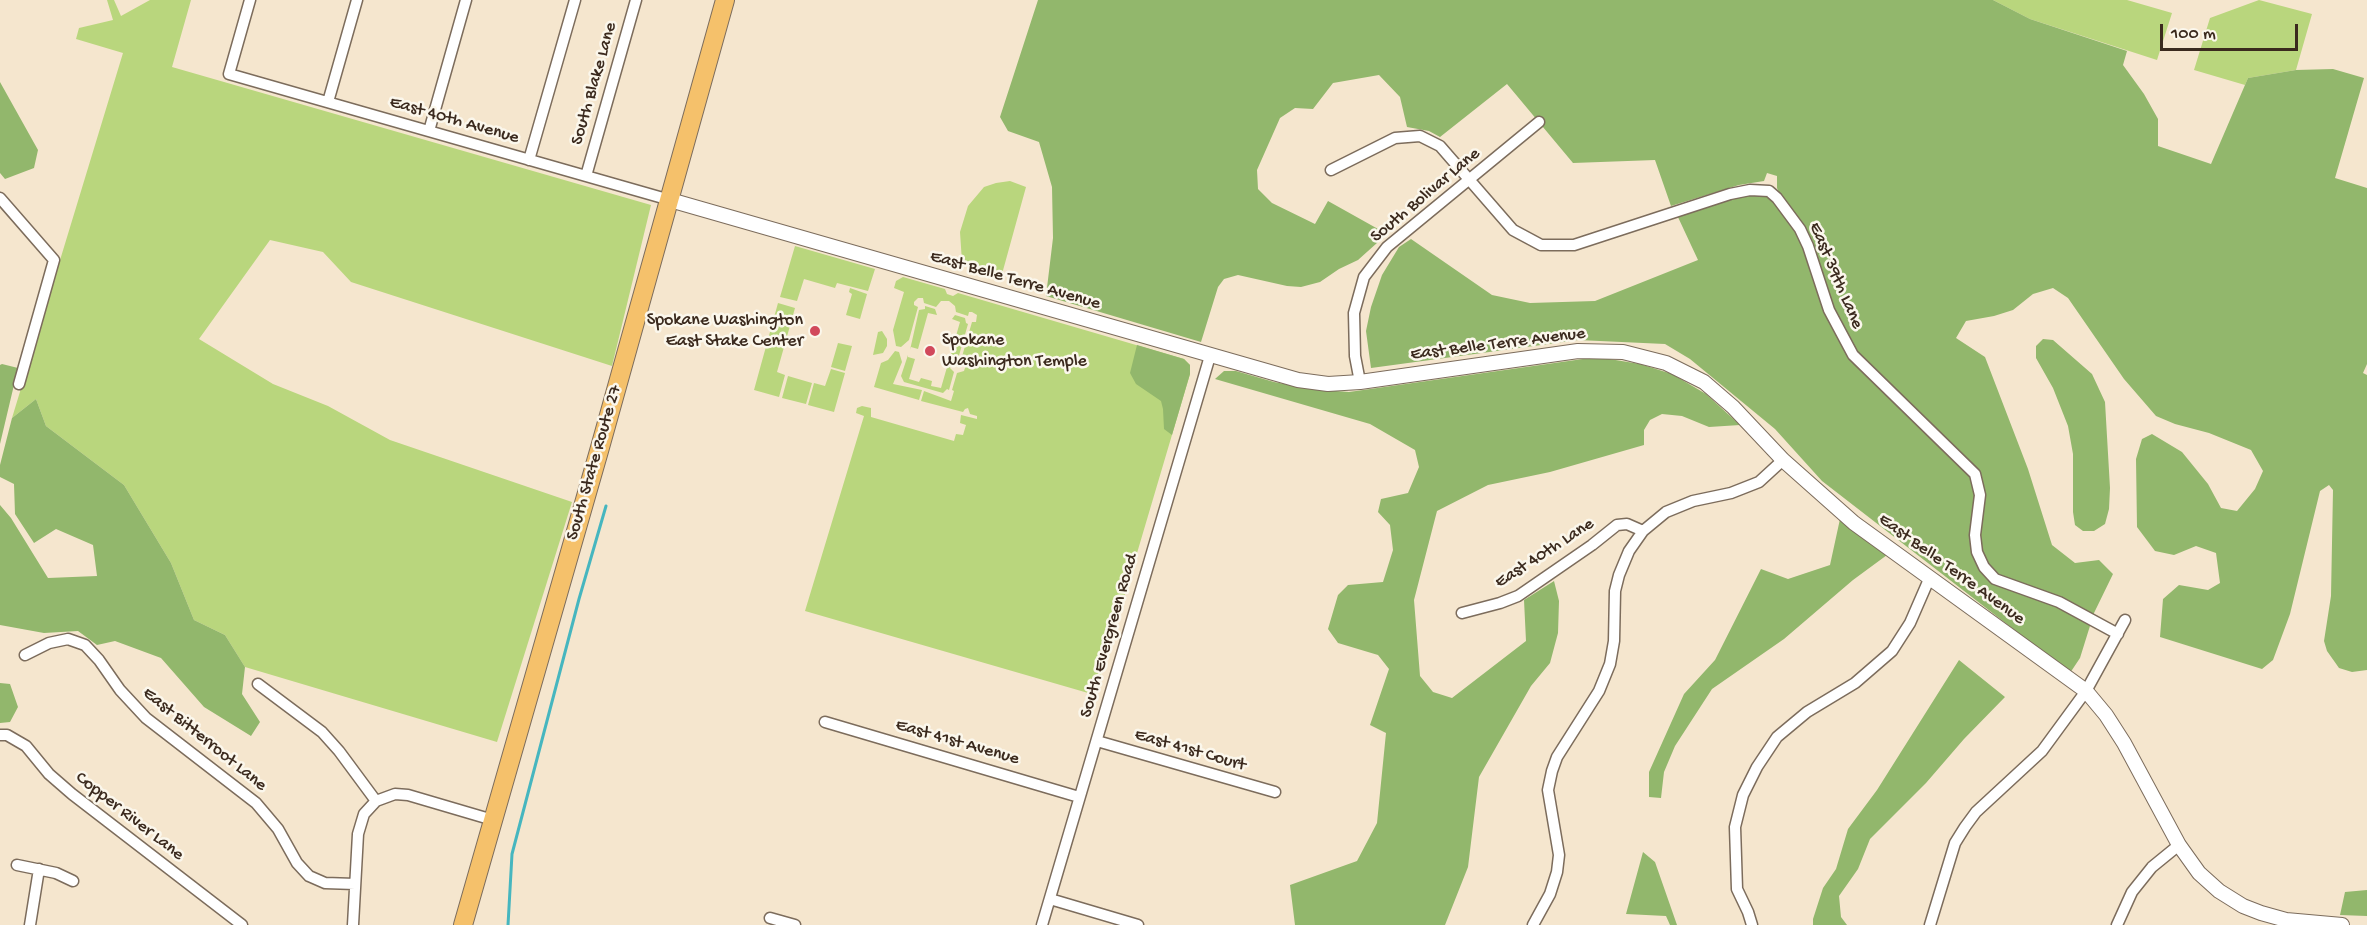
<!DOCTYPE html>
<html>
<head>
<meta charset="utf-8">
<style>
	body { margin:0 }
	#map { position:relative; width:2367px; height:925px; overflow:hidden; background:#f5e6ce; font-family:"Gochi Hand",sans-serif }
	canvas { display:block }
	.scale { position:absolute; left:2160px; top:24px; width:138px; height:27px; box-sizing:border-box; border:3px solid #3b2a1e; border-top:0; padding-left:8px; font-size:18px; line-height:21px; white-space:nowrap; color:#3b2a1e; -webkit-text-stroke:4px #fbf7ec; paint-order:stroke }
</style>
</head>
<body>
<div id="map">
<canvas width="2367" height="925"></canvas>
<div class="scale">100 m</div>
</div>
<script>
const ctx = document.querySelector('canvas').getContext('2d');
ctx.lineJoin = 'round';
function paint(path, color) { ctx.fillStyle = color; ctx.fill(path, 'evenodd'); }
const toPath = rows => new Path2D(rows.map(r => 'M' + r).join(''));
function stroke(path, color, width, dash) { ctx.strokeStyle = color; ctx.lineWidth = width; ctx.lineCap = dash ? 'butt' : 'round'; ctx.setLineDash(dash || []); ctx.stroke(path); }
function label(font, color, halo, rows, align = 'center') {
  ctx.font = font + ' "Gochi Hand",sans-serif'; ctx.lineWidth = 5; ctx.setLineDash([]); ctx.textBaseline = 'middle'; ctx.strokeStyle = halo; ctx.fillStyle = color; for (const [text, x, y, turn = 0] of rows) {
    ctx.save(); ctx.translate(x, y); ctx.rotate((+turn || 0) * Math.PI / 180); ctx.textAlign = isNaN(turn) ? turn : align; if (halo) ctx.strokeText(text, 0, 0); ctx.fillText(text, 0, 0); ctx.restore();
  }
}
paint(toPath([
	[107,0,114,0,121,16,150,0,191,0,172,67,651,205,612,366,351,282,323,252,270,240,199,339,273,384,328,406,390,440,572,502,497,742,245,667,225,635,194,620,171,563,124,485,46,426,36,399,12,418,123,53,76,39,79,28,113,20],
	[1993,0,2127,0,2172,13,2157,60,2030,19],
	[2259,0,2312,14,2296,70,2248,78,2245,85,2194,70,2210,18],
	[1010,181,1026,187,1002,274,962,262,960,232,968,206,984,187,996,183],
	[795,246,875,269,868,291,837,283,835,288,804,279,797,301,780,297],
	[903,277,945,289,947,294,953,296,958,293,1184,359,1190,365,1190,374,1095,695,805,611,864,416,856,413,857,408,862,406,871,408,871,417,954,441,956,434,963,435,966,425,960,423,961,415,977,419,977,416,970,414,968,408,965,409,963,412,921,401,924,391,951,401,954,391,952,390,957,373,964,371,966,365,961,360,972,322,976,322,977,315,972,312,969,312,968,316,956,312,955,306,949,301,941,301,936,307,924,303,923,298,918,298,914,302,914,305,918,307,909,340,901,347,896,346,893,330,904,292,894,288,896,281],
	[850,288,867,294,860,319,846,315,852,294,849,292],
	[778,303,795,308,777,372,785,375,779,397,754,390],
	[925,306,935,309,937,315,928,313,918,349,911,347,910,350,919,310,925,309],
	[955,315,965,318,966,323,968,324,958,359,952,361,950,368,954,372,949,390,947,389,943,393,904,382,901,376,908,355,908,357,915,359,909,379,919,382,921,378,932,381,931,386,941,388,960,322,952,319],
	[882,331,887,339,887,346,883,353,873,355,878,332],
	[838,343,852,346,845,371,831,367],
	[895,351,899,352,902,362,893,384,922,390,919,400,874,387,881,363,888,360],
	[831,369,845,373,834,412,808,405,814,383,825,386],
	[788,376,812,383,806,404,782,398]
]), '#b9d67d');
paint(toPath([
	[1038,0,1993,0,2030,19,2127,51,2123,65,2144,94,2158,119,2158,146,2211,164,2248,78,2296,70,2333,69,2364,78,2335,178,2367,188,2367,364,2363,373,2367,375,2367,670,2352,672,2339,668,2327,651,2324,641,2331,596,2333,490,2329,485,2320,491,2290,614,2273,660,2262,669,2160,637,2163,599,2179,585,2208,590,2220,583,2216,553,2196,546,2174,555,2155,551,2137,527,2136,459,2142,439,2152,434,2182,452,2208,484,2221,508,2237,511,2255,489,2263,471,2251,450,2209,433,2175,424,2156,416,2124,379,2068,298,2053,288,2033,294,2013,310,1994,316,1966,321,1956,338,1985,357,2028,469,2052,545,2075,563,2099,560,2113,574,2094,613,2080,658,2070,673,1822,481,1775,429,1690,359,1665,344,1578,340,1371,368,1366,331,1371,307,1382,275,1399,247,1411,239,1492,295,1530,303,1595,301,1698,260,1677,215,1749,193,1763,194,1774,202,1780,195,1777,188,1777,176,1767,173,1764,181,1739,185,1671,206,1655,160,1573,163,1507,84,1440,137,1429,131,1407,127,1400,97,1379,75,1333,83,1313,109,1295,108,1280,118,1257,170,1258,189,1272,203,1315,224,1328,201,1387,234,1358,260,1339,269,1320,282,1301,287,1287,286,1238,275,1224,279,1218,287,1201,342,1046,296,1053,238,1052,187,1039,142,1008,131,1000,117],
	[0,82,38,150,34,168,5,179,0,173],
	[2043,339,2053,340,2092,374,2105,402,2110,488,2109,509,2105,524,2094,531,2083,531,2075,525,2073,512,2073,454,2068,426,2053,388,2036,358,2036,346],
	[1137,345,1184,359,1190,365,1190,374,1172,435,1164,429,1163,409,1161,401,1136,384,1130,373],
	[1597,357,1640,364,1672,374,1706,394,1740,425,1709,427,1682,416,1662,414,1650,420,1644,430,1644,445,1550,472,1488,485,1437,511,1414,600,1420,676,1433,692,1452,698,1526,641,1524,600,1554,581,1559,601,1558,633,1550,663,1531,686,1479,777,1468,867,1445,925,1295,925,1290,885,1357,861,1377,823,1386,733,1370,725,1389,669,1378,655,1338,643,1328,629,1338,595,1348,585,1383,582,1393,550,1390,525,1378,512,1381,499,1408,493,1419,467,1415,450,1370,424,1215,379,1224,371,1236,371,1274,382,1311,389,1349,392],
	[2,364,18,368,0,444,0,365],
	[36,399,46,426,124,485,171,563,194,620,225,635,245,667,242,694,260,722,251,736,204,707,161,658,115,641,97,645,78,631,44,633,0,625,0,505,11,518,48,578,97,576,93,545,56,529,34,543,15,514,14,484,0,477,0,465,12,418],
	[1840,519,1887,555,1853,580,1784,639,1712,689,1675,746,1664,772,1661,798,1649,797,1649,772,1684,694,1715,660,1761,569,1788,579,1830,565],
	[1959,660,2005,697,1964,739,1926,783,1870,839,1858,869,1839,896,1841,917,1847,925,1813,925,1813,919,1823,888,1836,869,1848,829,1877,790],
	[0,683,10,684,18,707,10,722,0,723],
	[1643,852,1655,862,1677,925,1670,925,1666,916,1626,914],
	[2367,890,2367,916,2340,915,2345,892]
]), '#92b76c');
stroke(toPath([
	[508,925,512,854,579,599,606,506]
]), '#46b6bf', 3);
const minor = toPath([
	[250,0,229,74,670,200],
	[328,102,357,0],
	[429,131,466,0],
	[529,160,575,0],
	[1331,170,1395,138,1420,136,1440,146,1513,230,1541,245,1574,245,1730,194,1750,190,1769,191,1777,198,1800,229,1808,246,1829,310,1853,355,1975,474,1980,495,1975,535,1977,552,1984,567,1995,579,2059,602,2118,634],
	[586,176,636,0],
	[0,198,54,260,19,384],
	[1360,382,1355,356,1354,313,1364,277,1387,247,1539,122],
	[1462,613,1500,603,1518,596,1592,545,1617,525,1627,524,1643,531],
	[25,655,49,643,68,639,85,645,99,660,120,690,146,718,256,803,278,829,297,863,309,876,325,883,355,884],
	[258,684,322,732,339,751,376,801],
	[825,722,1079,797],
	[0,735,7,735,26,746,49,774,72,794,242,925],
	[1097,741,1275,792],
	[17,865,56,873,73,881],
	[1050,899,1138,925],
	[770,918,795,925],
	[30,925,39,869],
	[353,925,358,834,364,814,376,801,395,794,408,795,493,820],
	[1042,925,1210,356],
	[1533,925,1550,894,1557,872,1559,855,1548,790,1552,771,1557,757,1599,691,1610,664,1614,641,1615,591,1619,575,1629,551,1643,531,1666,512,1693,501,1731,493,1759,482,1783,460],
	[1752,925,1748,912,1737,889,1735,827,1743,795,1757,767,1777,737,1807,712,1855,683,1892,651,1910,623,1930,577],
	[1930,925,1955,843,1965,827,1976,812,2042,751,2086,691,2125,620],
	[2117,925,2132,892,2152,867,2179,845]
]);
const tertiary = toPath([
	[670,200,1298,380,1328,384,1360,382,1578,351,1623,352,1666,363,1704,382,1733,407,1783,460,1854,523,2086,691,2106,715,2124,743,2179,845,2199,873,2219,891,2243,906,2261,913,2286,920,2342,925]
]);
const primary = toPath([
	[463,925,599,451,725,0]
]);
stroke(minor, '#7c6c5c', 13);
stroke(tertiary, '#7c6c5c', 16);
stroke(primary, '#7c6c5c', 20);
stroke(minor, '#fff', 10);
stroke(tertiary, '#fff', 14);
stroke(primary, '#f5c16b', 18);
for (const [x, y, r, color] of [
	[815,331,6,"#d1495b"],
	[930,351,6,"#d1495b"]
]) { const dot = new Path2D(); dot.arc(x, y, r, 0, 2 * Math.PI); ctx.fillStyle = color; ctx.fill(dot); stroke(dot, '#fbf7ec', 2); }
label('18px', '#3b2a1e', '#fbf7ec', [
	["South Blake Lane",595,84,-74],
	["East 40th Avenue",454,121,16],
	["South Bolivar Lane",1426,196,-40],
	["East 39th Lane",1835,276,67],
	["East Belle Terre Avenue",1015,281,16],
	["East Belle Terre Avenue",1498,345,-7],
	["South State Route 27",595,463,-74],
	["East 40th Lane",1545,554,-33],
	["East Belle Terre Avenue",1951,570,36],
	["South Evergreen Road",1110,636,-74],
	["East Bitterroot Lane",204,740,39],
	["East 41st Avenue",957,743,16],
	["East 41st Court",1190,751,16],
	["Copper River Lane",129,817,38]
]);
label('18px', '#3b2a1e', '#fbf7ec', [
	["Spokane Washington",803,321],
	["East Stake Center",803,342],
	["Spokane",942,341,"left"],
	["Washington Temple",942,362,"left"]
], 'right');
</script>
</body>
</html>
